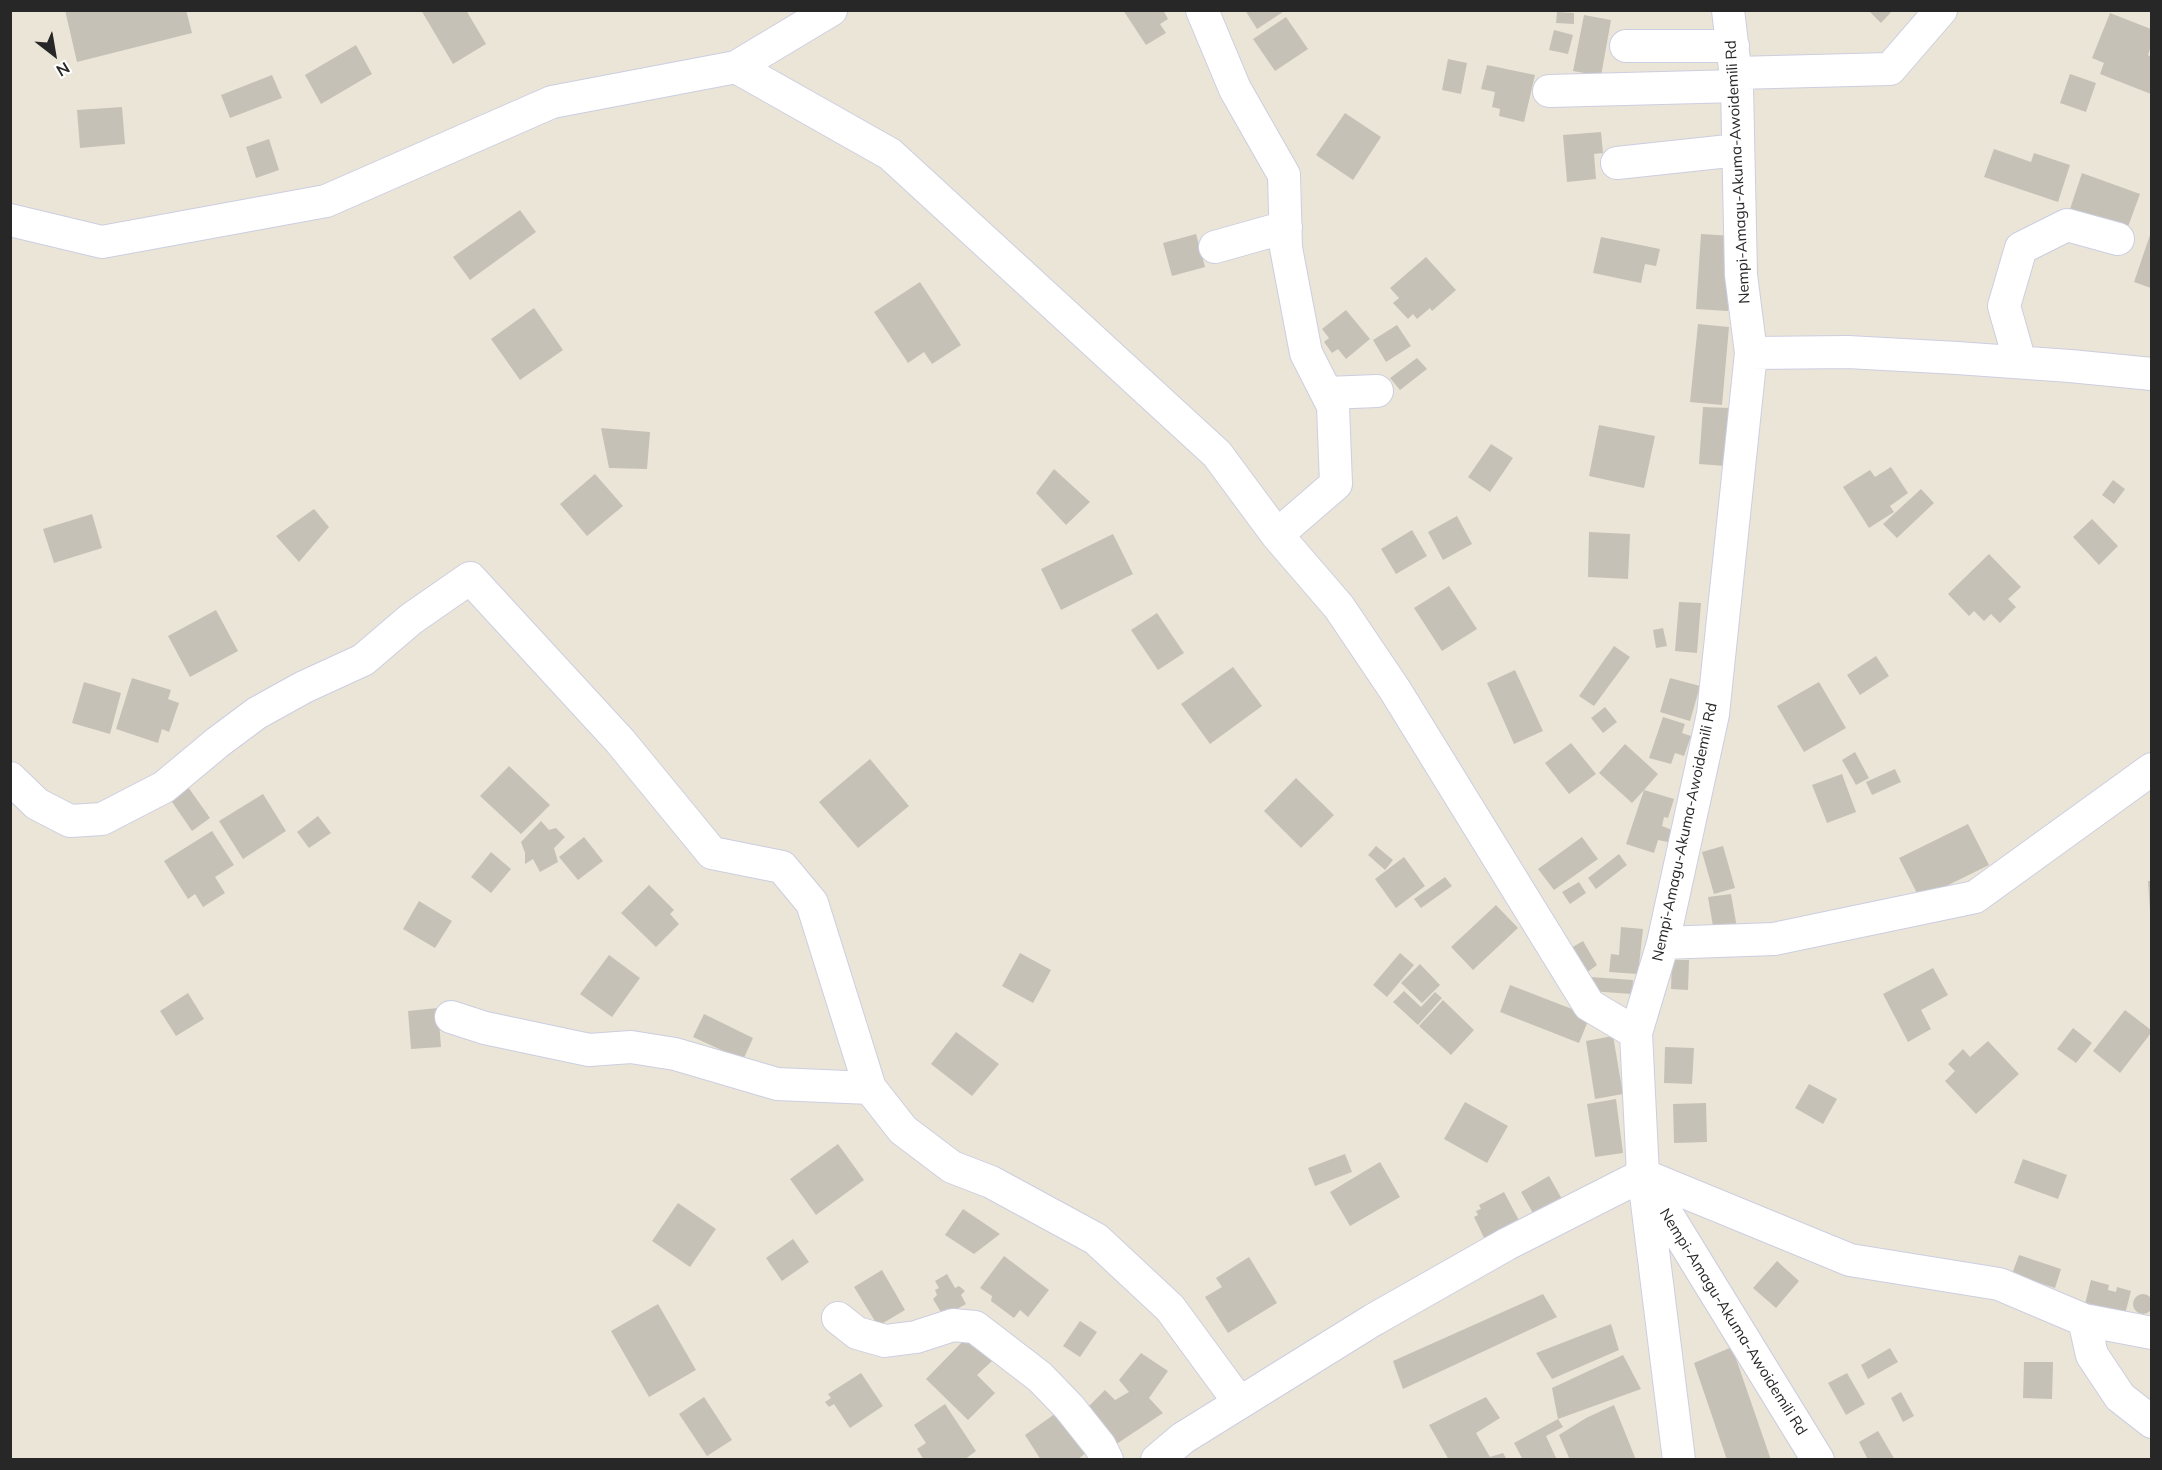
<!DOCTYPE html>
<html>
<head>
<meta charset="utf-8">
<style>
	body { margin:0 }
	#map { position:relative; width:2162px; height:1470px; overflow:hidden; background:#ebe5d7; font-family:Mulish,sans-serif }
	canvas { display:block }
	.frame { position:absolute; inset:0; border:12px solid #272727; pointer-events:none }
	.north { position:absolute; left:24px; top:24px; width:60px; height:60px; -webkit-text-stroke:4px #fff; paint-order:stroke; rotate:149deg; font-size:16px; font-weight:700; line-height:24px; text-align:center; color:#272727 }
	.north::after { content:''; display:block; margin:auto; width:21px; height:27px; background:#272727; clip-path:polygon(50% 0,100% 100%,50% 72%,0 100%) }
</style>
</head>
<body>
<div id="map">
<canvas width="2162" height="1470"></canvas>
<div class="frame"></div>
<div class="north">N</div>
</div>
<script>
const ctx = document.querySelector('canvas').getContext('2d');
ctx.lineJoin = 'round';
function paint(path, color) { ctx.fillStyle = color; ctx.fill(path, 'evenodd'); }
const toPath = rows => new Path2D(rows.map(r => 'M' + r).join(''));
function stroke(path, color, width, dash) { ctx.strokeStyle = color; ctx.lineWidth = width; ctx.lineCap = dash ? 'butt' : 'round'; ctx.setLineDash(dash || []); ctx.stroke(path); }
function label(font, color, halo, rows, align = 'center') {
  ctx.font = font + ' Mulish,sans-serif'; ctx.lineWidth = 5; ctx.setLineDash([]); ctx.textBaseline = 'middle'; ctx.strokeStyle = halo; ctx.fillStyle = color; for (const [text, x, y, turn = 0] of rows) {
    ctx.save(); ctx.translate(x, y); ctx.rotate((+turn || 0) * Math.PI / 180); ctx.textAlign = isNaN(turn) ? turn : align; if (halo) ctx.strokeText(text, 0, 0); ctx.fillText(text, 0, 0); ctx.restore();
  }
}
paint(toPath([
	[65,10,186,10,192,33,77,62],
	[421,10,466,10,486,44,453,64],
	[1123,10,1163,10,1168,19,1160,24,1166,33,1146,45],
	[1245,10,1286,10,1257,29],
	[1868,10,1893,10,1881,23],
	[1557,12,1574,13,1574,24,1556,23],
	[2110,13,2151,29,2151,46,2148,55,2151,57,2151,94,2100,74,2104,63,2092,58],
	[1584,15,1611,20,1601,76,1573,71],
	[1286,17,1308,49,1275,71,1253,39],
	[1554,30,1573,35,1568,54,1549,50],
	[356,45,372,74,321,104,305,75],
	[1448,59,1467,63,1461,94,1442,90],
	[1487,65,1535,75,1524,122,1499,116,1500,109,1492,107,1495,92,1481,89],
	[2070,74,2096,83,2086,112,2060,103],
	[272,75,282,98,230,118,221,95],
	[122,107,125,144,80,148,77,110],
	[1345,113,1381,137,1353,180,1316,155],
	[1601,132,1603,153,1594,154,1596,179,1567,182,1563,135],
	[269,139,279,170,256,178,246,147],
	[1994,149,2031,162,2034,153,2070,165,2058,202,1984,177],
	[2082,173,2140,194,2126,232,2069,212],
	[520,210,536,232,470,280,453,257],
	[2151,232,2151,288,2134,282],
	[1196,234,1205,267,1172,276,1163,243],
	[1701,234,1733,236,1728,311,1696,309],
	[1601,237,1660,249,1656,266,1645,264,1641,283,1593,273],
	[1426,257,1456,290,1432,311,1430,308,1417,319,1413,314,1408,319,1393,303,1399,298,1390,288],
	[920,282,961,345,932,364,924,352,908,363,874,312],
	[534,308,563,350,520,380,491,339],
	[1346,310,1370,339,1346,359,1338,349,1332,353,1324,342,1329,338,1322,329],
	[1698,324,1729,327,1722,405,1690,402],
	[1397,325,1411,346,1386,362,1373,340],
	[1417,358,1427,369,1400,390,1390,378],
	[1703,407,1730,408,1726,466,1699,464],
	[1599,425,1655,436,1644,488,1589,476],
	[601,428,650,432,647,469,609,468],
	[1491,444,1513,458,1490,492,1468,477],
	[1891,467,1908,493,1890,506,1894,512,1869,528,1843,487,1870,470,1875,477],
	[1054,469,1090,502,1066,525,1036,493],
	[595,474,623,506,587,536,560,504],
	[2113,480,2125,489,2114,504,2102,495],
	[1921,489,1934,503,1897,538,1883,524],
	[314,509,329,527,299,562,276,536],
	[92,514,102,548,54,563,43,529],
	[1457,516,1472,544,1443,560,1428,532],
	[2092,519,2118,546,2099,565,2073,537],
	[1412,530,1427,556,1396,574,1381,549],
	[1589,532,1630,534,1628,579,1588,577],
	[1113,534,1133,574,1061,610,1041,569],
	[1989,554,2021,587,2008,599,2016,607,2000,623,1991,614,1984,621,1974,611,1969,616,1948,594],
	[1449,586,1477,629,1442,651,1414,608],
	[1679,602,1701,603,1697,653,1675,651],
	[216,610,238,651,190,677,168,636],
	[1157,613,1184,653,1158,670,1131,630],
	[1663,628,1667,646,1656,648,1653,630],
	[1614,646,1630,657,1594,706,1579,696],
	[1876,656,1889,676,1860,695,1847,675],
	[1233,667,1262,706,1210,744,1181,704],
	[1515,670,1543,731,1514,744,1487,683],
	[132,678,171,690,168,699,179,703,169,732,162,729,158,743,116,729],
	[1670,678,1700,686,1690,721,1660,712],
	[84,682,121,693,110,734,72,723],
	[1819,682,1846,728,1804,752,1777,706],
	[1605,707,1617,722,1603,733,1591,718],
	[1663,717,1685,724,1682,733,1691,736,1684,756,1675,753,1671,764,1649,758],
	[1571,743,1596,774,1569,794,1545,763],
	[1625,744,1658,774,1644,790,1674,799,1668,818,1664,817,1662,826,1672,830,1668,842,1658,840,1654,853,1626,844,1644,790,1632,803,1599,773],
	[1855,752,1869,778,1856,785,1842,760],
	[870,759,909,806,858,848,819,802],
	[509,766,550,805,521,834,480,796],
	[1895,769,1901,782,1872,795,1866,782],
	[1842,774,1856,812,1827,823,1812,785],
	[1296,778,1334,815,1301,848,1264,811],
	[188,787,210,818,192,831,170,799],
	[263,794,286,831,243,859,219,821],
	[318,816,331,833,309,848,297,832],
	[541,821,549,830,556,828,565,837,554,848,558,862,540,872,533,859,525,864,525,853,521,842],
	[1968,824,1989,865,1920,899,1899,858],
	[212,831,234,865,215,877,225,893,203,907,195,894,188,899,164,861],
	[584,837,603,861,578,880,559,857],
	[1582,837,1598,859,1554,890,1538,869],
	[1376,846,1393,860,1385,870,1368,855],
	[1723,846,1735,888,1714,894,1702,852],
	[491,852,511,869,491,893,471,877],
	[1619,854,1627,865,1596,889,1588,878],
	[1404,857,1425,886,1396,908,1375,879],
	[1445,877,1452,886,1421,908,1414,899],
	[2148,881,2151,881,2151,911,2150,911],
	[1579,882,1586,893,1570,904,1562,892],
	[649,885,674,910,670,914,679,924,656,947,621,913],
	[1731,894,1737,928,1714,932,1708,897],
	[419,901,452,921,435,948,403,929],
	[1496,905,1518,928,1473,970,1451,947],
	[1621,927,1643,929,1638,974,1609,972,1611,954,1619,955],
	[1583,941,1597,965,1586,973,1571,948],
	[1020,953,1051,970,1033,1003,1002,986],
	[1400,953,1414,965,1387,997,1373,985],
	[609,955,640,978,612,1017,580,994],
	[1672,960,1689,960,1688,990,1671,989],
	[1420,964,1440,985,1422,1003,1401,983],
	[1933,968,1948,995,1921,1010,1931,1029,1908,1042,1883,994],
	[1591,977,1633,980,1632,994,1590,991],
	[1510,985,1590,1016,1579,1043,1500,1012],
	[1404,991,1421,1007,1435,992,1442,998,1418,1025,1393,1002],
	[188,993,204,1019,176,1036,160,1011],
	[1443,1000,1474,1030,1451,1055,1419,1026],
	[438,1008,441,1047,411,1049,408,1011],
	[2125,1010,2151,1030,2151,1033,2120,1073,2093,1051],
	[704,1014,753,1038,743,1060,693,1037],
	[2073,1028,2092,1043,2076,1063,2057,1049],
	[956,1032,999,1064,972,1096,931,1064],
	[1613,1036,1623,1094,1595,1099,1586,1041],
	[1988,1041,2019,1074,1976,1114,1945,1081,1955,1071,1948,1064,1963,1049,1970,1057],
	[1665,1047,1694,1048,1692,1084,1664,1083],
	[1809,1084,1837,1099,1823,1124,1795,1108],
	[1616,1099,1623,1153,1595,1157,1587,1104],
	[1465,1102,1508,1126,1487,1163,1444,1139],
	[1706,1103,1707,1142,1674,1143,1673,1104],
	[838,1144,864,1180,816,1215,790,1179],
	[1345,1154,1352,1172,1315,1186,1308,1168],
	[2023,1159,2067,1175,2058,1199,2014,1183],
	[1380,1162,1400,1197,1350,1226,1330,1192],
	[1549,1176,1562,1199,1534,1215,1521,1192],
	[1504,1192,1522,1226,1487,1244,1474,1217,1478,1215,1476,1211,1481,1209,1479,1205],
	[678,1203,716,1229,690,1267,652,1241],
	[963,1209,1000,1234,974,1254,945,1235],
	[793,1239,809,1262,782,1281,766,1258],
	[2019,1255,2061,1269,2055,1288,2012,1274],
	[1004,1256,1049,1290,1028,1317,1020,1310,1014,1318,991,1301,992,1296,980,1288],
	[1249,1257,1277,1303,1228,1333,1205,1297,1222,1287,1216,1278],
	[1777,1261,1799,1281,1776,1308,1753,1288],
	[882,1270,905,1310,878,1326,854,1287],
	[947,1274,955,1288,959,1286,965,1291,961,1295,966,1304,957,1309,958,1314,942,1314,933,1299,937,1295,935,1290,939,1288,935,1281],
	[2091,1280,2109,1285,2108,1290,2116,1292,2117,1287,2131,1291,2125,1314,2085,1304],
	[1543,1294,1557,1317,1403,1389,1393,1361],
	'2133 1304a10 10 0 1 1 20 0a10 10 0 1 1-20 0Z',
	[658,1304,696,1370,649,1397,611,1331],
	[1080,1321,1097,1332,1080,1357,1063,1346],
	[1611,1324,1619,1350,1552,1379,1536,1353],
	[967,1337,992,1361,977,1375,995,1393,968,1420,926,1379],
	[1732,1347,1771,1460,1727,1460,1694,1363],
	[1890,1348,1898,1362,1868,1379,1861,1365],
	[1141,1353,1168,1371,1149,1398,1163,1413,1109,1449,1081,1414,1105,1390,1115,1400,1129,1392,1119,1380],
	[1623,1355,1641,1389,1558,1419,1552,1388],
	[2024,1362,2053,1362,2052,1399,2023,1398],
	[861,1373,883,1406,850,1428,834,1404,829,1407,825,1402,831,1398,828,1394],
	[1847,1373,1865,1404,1846,1415,1828,1383],
	[1901,1392,1914,1416,1903,1422,1891,1398],
	[704,1397,732,1440,707,1456,679,1414],
	[1486,1397,1500,1418,1476,1433,1490,1457,1503,1453,1507,1460,1449,1460,1429,1425],
	[945,1404,976,1451,964,1460,924,1460,917,1449,926,1443,914,1425],
	[1614,1405,1636,1460,1570,1460,1559,1435,1586,1418],
	[1059,1411,1087,1452,1077,1460,1041,1460,1025,1435],
	[1558,1419,1563,1427,1546,1436,1557,1460,1523,1460,1514,1443],
	[1878,1431,1895,1460,1868,1460,1859,1442]
]), '#c5c1b7');
const minor = toPath([
	[1202,10,1235,89,1284,175,1286,248,1306,353,1333,406,1336,484,1277,535],
	[1728,10,1737,86,1741,275,1751,353,1713,714,1663,943,1636,1033,1643,1175,1818,1460],
	[1626,46,1733,46],
	[736,67,831,10],
	[1736,73,1890,69,1941,10],
	[1549,91,1737,86],
	[1617,163,1738,150],
	[10,220,102,242,326,201,552,102,736,67,890,154,1217,454,1277,535,1339,607,1395,690,1589,1005,1636,1033],
	[1215,247,1286,227],
	[1751,353,1848,352,1957,358,2070,366,2152,374],
	[2020,362,2004,306,2021,248,2067,225,2118,239],
	[1327,393,1377,391],
	[10,778,37,804,70,821,102,819,164,787,218,742,257,713,304,687,363,660,411,619,470,578,620,741,712,853,782,867,812,903,870,1088,903,1130,952,1167,991,1182,1096,1239,1170,1308,1239,1402],
	[1663,943,1774,939,1975,897,2152,769],
	[451,1017,485,1028,589,1050,631,1047,675,1054,777,1084,870,1088],
	[1645,1187,1679,1460],
	[838,1318,857,1333,885,1341,916,1337,953,1325,975,1327,1040,1377,1069,1407,1100,1446,1107,1460],
	[2084,1320,2092,1355,2120,1397,2152,1422],
	[1157,1460,1183,1438,1373,1320,1507,1244,1643,1175,1850,1260,1999,1284,2084,1320,2152,1333]
]);
stroke(minor, '#cccee1', 34);
stroke(minor, '#fff', 32);
label('15px', '#272727', '#fff', [
	["Nempi-Amagu-Akuma-Awoidemili Rd",1738,172,-93],
	["Nempi-Amagu-Akuma-Awoidemili Rd",1685,832,-78],
	["Nempi-Amagu-Akuma-Awoidemili Rd",1733,1322,58]
]);
</script>
</body>
</html>
